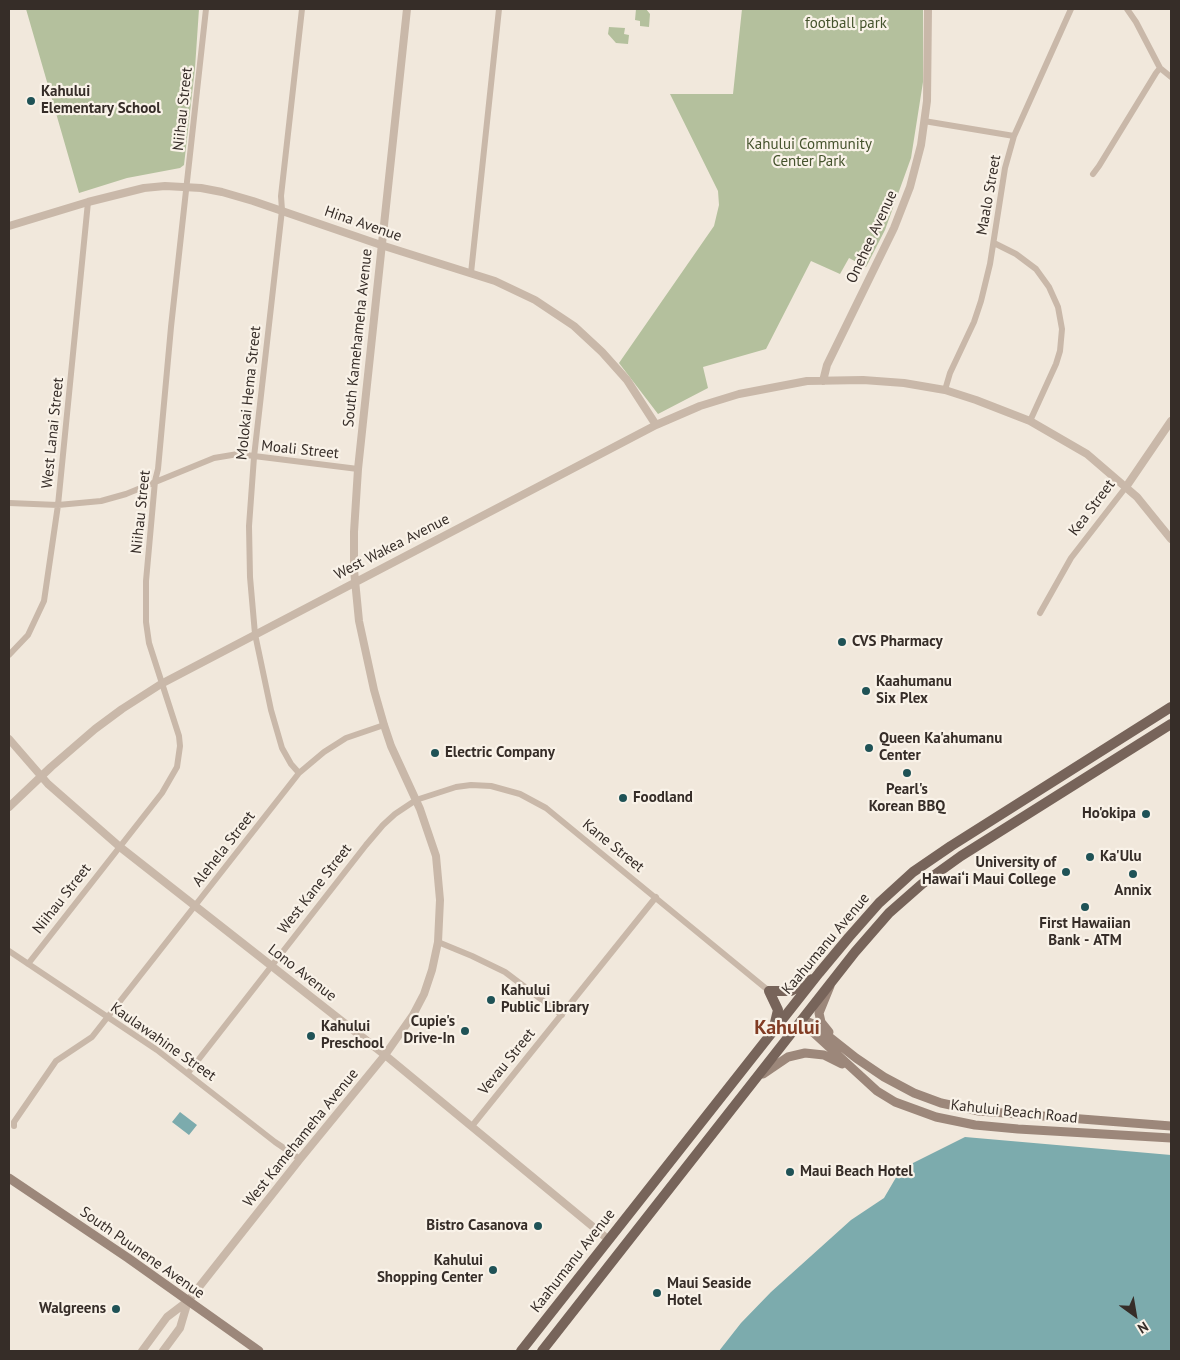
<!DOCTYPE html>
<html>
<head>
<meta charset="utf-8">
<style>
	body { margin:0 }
	#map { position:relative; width:1180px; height:1360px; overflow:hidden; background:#f1e8dc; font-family:"PT Sans",sans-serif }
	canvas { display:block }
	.frame { position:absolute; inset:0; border:10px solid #362d28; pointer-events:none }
	.north { position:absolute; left:1110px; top:1290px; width:50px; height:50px; -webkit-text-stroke:4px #f9f2e8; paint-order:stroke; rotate:148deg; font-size:14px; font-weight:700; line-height:20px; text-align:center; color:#362d28 }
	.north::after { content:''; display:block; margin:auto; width:18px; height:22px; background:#362d28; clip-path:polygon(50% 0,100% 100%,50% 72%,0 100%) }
</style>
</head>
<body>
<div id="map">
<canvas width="1180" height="1360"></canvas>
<div class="frame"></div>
<div class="north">N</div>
</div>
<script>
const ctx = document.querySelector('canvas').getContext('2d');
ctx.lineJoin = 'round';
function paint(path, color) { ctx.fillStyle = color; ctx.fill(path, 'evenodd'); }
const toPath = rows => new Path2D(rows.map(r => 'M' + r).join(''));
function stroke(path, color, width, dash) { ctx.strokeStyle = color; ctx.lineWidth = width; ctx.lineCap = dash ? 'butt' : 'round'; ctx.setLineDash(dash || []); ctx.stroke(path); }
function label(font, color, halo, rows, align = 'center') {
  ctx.font = font + ' "PT Sans",sans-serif'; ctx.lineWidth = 4.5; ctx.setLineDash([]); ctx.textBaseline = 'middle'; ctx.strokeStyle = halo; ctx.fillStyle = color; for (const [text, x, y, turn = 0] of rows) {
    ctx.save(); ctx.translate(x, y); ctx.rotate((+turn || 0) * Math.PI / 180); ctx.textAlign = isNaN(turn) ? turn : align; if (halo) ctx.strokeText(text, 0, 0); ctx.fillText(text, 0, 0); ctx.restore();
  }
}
paint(toPath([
	[26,9,199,9,195,68,184,165,180,168,127,178,79,193],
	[636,9,646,9,650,14,649,27,640,26,640,21,635,20],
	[742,9,923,9,923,82,911,158,885,230,866,267,849,258,840,274,811,261,766,349,703,367,708,388,658,414,619,363,714,226,719,205,718,191,670,94,733,94],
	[609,27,625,28,624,34,629,35,628,44,616,43,608,34]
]), '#b4c09d');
paint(toPath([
	[180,1112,197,1125,189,1135,172,1122],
	[965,1137,1171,1155,1171,1351,719,1351,741,1323,771,1292,851,1220,884,1198,898,1174,909,1165]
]), '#7cabad');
stroke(toPath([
	[1127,9,1136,22,1160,68,1171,77],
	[924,121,1014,136],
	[1093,174,1099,166,1156,73,1160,68],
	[994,243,1016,254,1036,269,1049,287,1058,307,1062,329,1060,351,1056,364,1030,421],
	[471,273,499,9],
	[945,390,950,373,974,322,981,301,990,264,1005,168,1014,136,1071,9],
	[9,503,58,505,101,501,126,494,214,458,238,454,358,469],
	[1040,613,1071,558,1126,487],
	[9,655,28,635,44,601,58,505,88,202],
	[299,773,291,764,282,748,271,710,255,634,250,577,249,526,254,457,282,210,281,196,302,9],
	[438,942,472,956,505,972,562,1015],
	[9,951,157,1050,275,1142,300,1159],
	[28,964,162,793,177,767,180,746,179,736,149,643,146,622,146,581,155,481,158,469,171,327,206,9],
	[188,1073,366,845,383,825,395,814,416,800,456,787,471,785,491,786,520,794,546,808,769,991],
	[14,1126,14,1122,56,1061,92,1037,299,773,324,752,346,738,384,725],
	[472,1126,656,897]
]), '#c9b8a9', 6);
stroke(toPath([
	[9,226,88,202,144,188,165,186,201,188,222,192,253,201,381,245,495,281,535,300,574,326,602,352,627,380,656,425],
	[823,381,827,365,894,228,910,187,921,145,927,101,928,9],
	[1126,487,1171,421],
	[9,739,48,784,120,847,385,1055,609,1240],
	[9,807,51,767,95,729,122,709,161,684,656,425,700,406,739,394,807,381,863,380,904,383,945,390,976,400,1030,421,1087,454,1137,497,1171,539],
	[142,1351,167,1317,188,1301,300,1159,385,1055,413,1015,424,994,432,970,438,942,440,900,436,856,420,809,391,746,384,725,374,690,359,621,354,570,354,532,358,469,407,9],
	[163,1351,180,1328,188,1301]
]), '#c9b8a9', 8);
stroke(toPath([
	[803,1020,804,1024,877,1091,895,1102,936,1117,975,1125,1018,1129,1171,1138],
	[803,1020,813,1024,856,1058,884,1077,914,1093,941,1103,979,1111,1171,1126],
	[829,1032,821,1022,819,1013,830,986],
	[763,1074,788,1057,805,1053,824,1055,842,1064],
	[9,1178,128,1258,259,1351]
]), '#9c877a', 9);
stroke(toPath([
	[769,991,791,991,812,979],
	[769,991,778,1010,774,1027],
	[521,1351,819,973,849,937,879,903,913,872,951,846,1171,707],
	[542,1351,855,952,889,913,922,884,961,856,1171,724]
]), '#77645a', 10);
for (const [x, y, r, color] of [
	[31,101,5,"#1f5256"],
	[842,642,5,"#1f5256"],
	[866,691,5,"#1f5256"],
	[869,748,5,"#1f5256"],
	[435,753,5,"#1f5256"],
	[907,773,5,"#1f5256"],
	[623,798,5,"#1f5256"],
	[1146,814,5,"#1f5256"],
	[1090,857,5,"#1f5256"],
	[1066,872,5,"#1f5256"],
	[1133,874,5,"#1f5256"],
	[1085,907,5,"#1f5256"],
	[491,1000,5,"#1f5256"],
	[465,1031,5,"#1f5256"],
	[311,1036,5,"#1f5256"],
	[790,1172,5,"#1f5256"],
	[538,1226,5,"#1f5256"],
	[493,1270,5,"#1f5256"],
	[657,1293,5,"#1f5256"],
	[116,1309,5,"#1f5256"]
]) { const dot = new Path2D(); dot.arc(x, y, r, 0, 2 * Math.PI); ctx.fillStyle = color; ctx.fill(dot); stroke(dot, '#f9f2e8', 2); }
label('15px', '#45532d', '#f9f2e8', [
	["football park",846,24],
	["Kahului Community",809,145],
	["Center Park",809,162]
]);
label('bold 15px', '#362d28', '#f9f2e8', [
	["Kahului",41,92],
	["Elementary School",41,109],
	["CVS Pharmacy",852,642],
	["Kaahumanu",876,682],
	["Six Plex",876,699],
	["Queen Ka'ahumanu",879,739],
	["Center",879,756],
	["Electric Company",445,753],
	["Pearl's",907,790,"center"],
	["Korean BBQ",907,807,"center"],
	["Foodland",633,798],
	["Ho'okipa",1136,814,"right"],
	["Ka'Ulu",1100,857],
	["University of",1056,863,"right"],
	["Hawai‘i Maui College",1056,880,"right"],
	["Annix",1133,891,"center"],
	["First Hawaiian",1085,924,"center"],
	["Bank - ATM",1085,941,"center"],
	["Kahului",501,991],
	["Public Library",501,1008],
	["Cupie's",455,1022,"right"],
	["Drive-In",455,1039,"right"],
	["Kahului",321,1027],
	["Preschool",321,1044],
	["Maui Beach Hotel",800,1172],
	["Bistro Casanova",528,1226,"right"],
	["Kahului",483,1261,"right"],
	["Shopping Center",483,1278,"right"],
	["Maui Seaside",667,1284],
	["Hotel",667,1301],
	["Walgreens",106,1309,"right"]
], 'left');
label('15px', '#362d28', '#f9f2e8', [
	["Niihau Street",183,109,-84],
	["Maalo Street",989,195,-80],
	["Hina Avenue",363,224,19],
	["Onehee Avenue",872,237,-65],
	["South Kamehameha Avenue",358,338,-84],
	["Molokai Hema Street",249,393,-84],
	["West Lanai Street",53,433,-84],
	["Moali Street",300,450,6],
	["Kea Street",1092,508,-53],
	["Niihau Street",141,512,-84],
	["West Wakea Avenue",392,547,-27],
	["Kane Street",613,846,39],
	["Alehela Street",224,849,-52],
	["West Kane Street",315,889,-52],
	["Niihau Street",62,899,-52],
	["Kaahumanu Avenue",826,944,-50],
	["Lono Avenue",302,973,38],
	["Kaulawahine Street",163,1042,35],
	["Vevau Street",507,1062,-51],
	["Kahului Beach Road",1014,1112,6],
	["West Kamehameha Avenue",301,1138,-51],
	["South Puunene Avenue",142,1253,35],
	["Kaahumanu Avenue",573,1261,-52]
]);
label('bold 20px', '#823c24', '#f9f2e8', [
	["Kahului",787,1028]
]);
</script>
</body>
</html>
